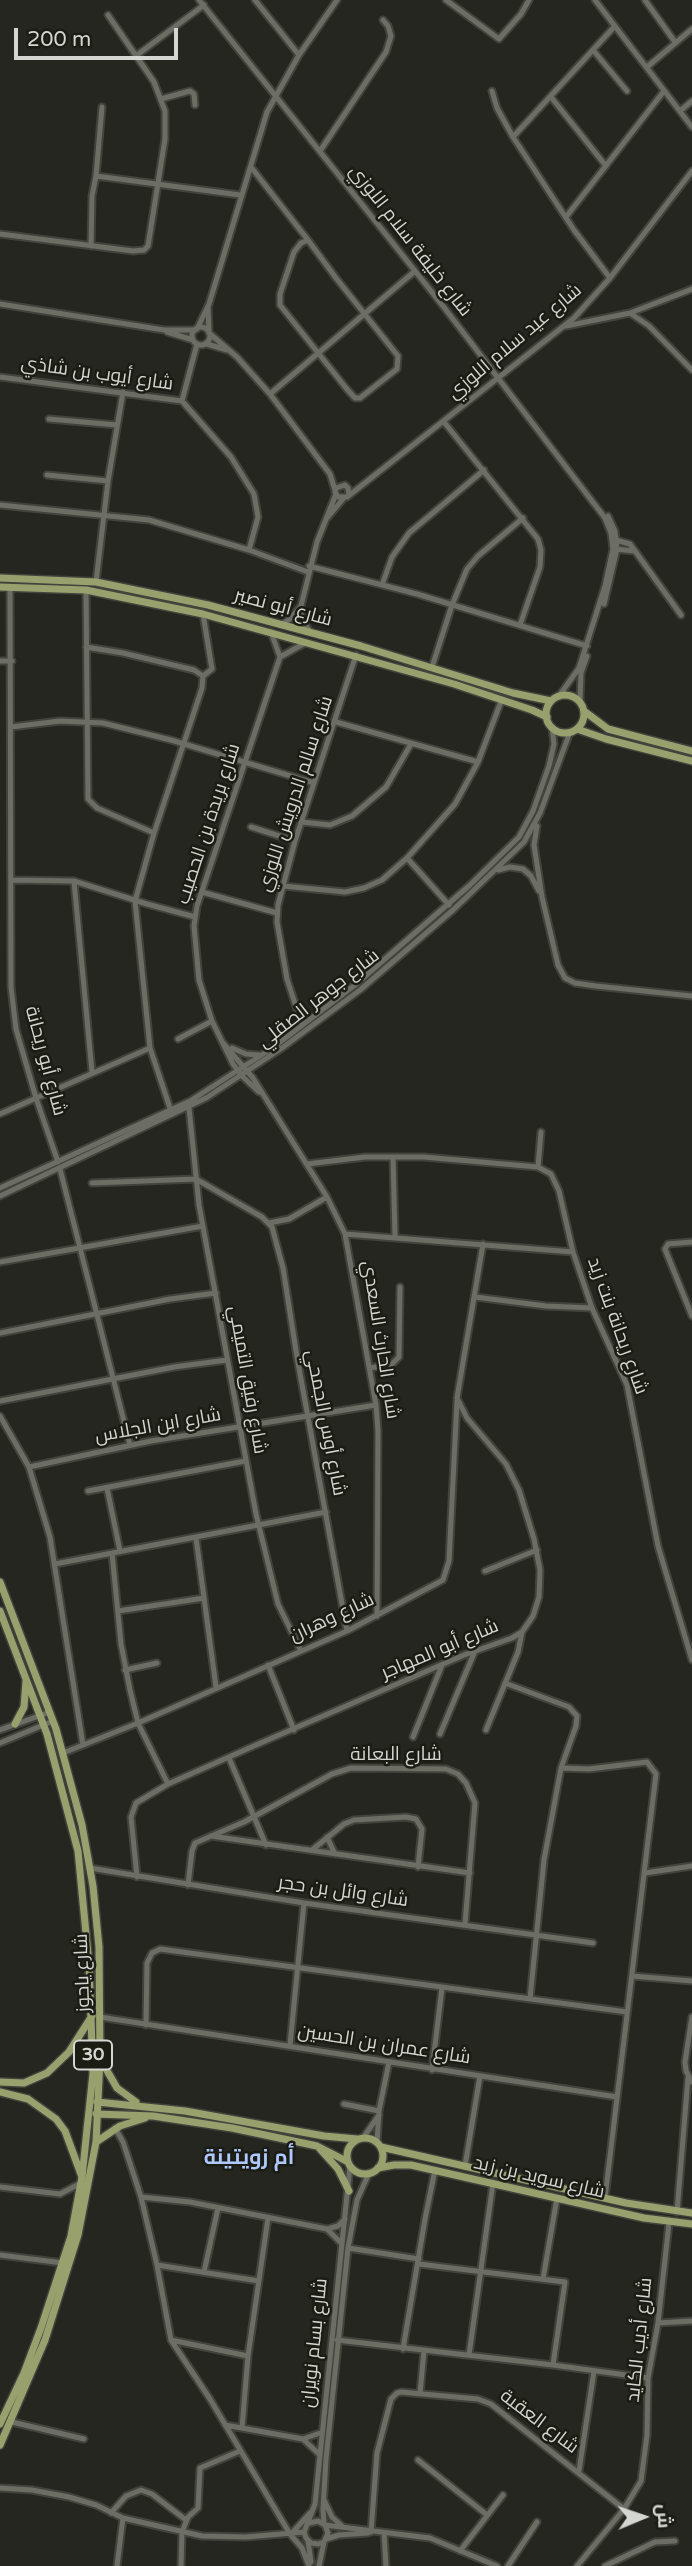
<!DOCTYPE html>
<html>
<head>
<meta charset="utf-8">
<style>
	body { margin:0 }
	#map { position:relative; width:692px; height:2566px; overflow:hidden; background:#25261f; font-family:"Varela Round",Cairo,sans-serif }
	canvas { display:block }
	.north { position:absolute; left:608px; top:2482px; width:70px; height:70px; -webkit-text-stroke:5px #1b1d15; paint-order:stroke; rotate:88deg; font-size:19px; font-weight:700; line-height:28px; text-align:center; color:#d5d6d1 }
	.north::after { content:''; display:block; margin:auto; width:24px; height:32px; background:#d5d6d1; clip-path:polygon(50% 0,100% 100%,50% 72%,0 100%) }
	.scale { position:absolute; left:14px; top:28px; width:164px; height:32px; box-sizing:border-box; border:4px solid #d5d6d1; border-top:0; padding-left:9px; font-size:21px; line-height:24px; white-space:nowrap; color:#d5d6d1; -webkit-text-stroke:5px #1b1d15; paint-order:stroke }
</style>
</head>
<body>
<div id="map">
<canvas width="692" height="2566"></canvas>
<div class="north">ش</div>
<div class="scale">200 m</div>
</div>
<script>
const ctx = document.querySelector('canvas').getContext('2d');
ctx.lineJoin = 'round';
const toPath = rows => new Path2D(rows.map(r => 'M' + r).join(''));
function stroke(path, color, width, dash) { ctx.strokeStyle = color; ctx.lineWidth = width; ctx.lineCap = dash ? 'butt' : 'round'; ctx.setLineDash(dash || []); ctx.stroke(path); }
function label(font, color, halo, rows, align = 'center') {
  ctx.font = font + ' "Varela Round",Cairo,sans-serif'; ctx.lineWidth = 5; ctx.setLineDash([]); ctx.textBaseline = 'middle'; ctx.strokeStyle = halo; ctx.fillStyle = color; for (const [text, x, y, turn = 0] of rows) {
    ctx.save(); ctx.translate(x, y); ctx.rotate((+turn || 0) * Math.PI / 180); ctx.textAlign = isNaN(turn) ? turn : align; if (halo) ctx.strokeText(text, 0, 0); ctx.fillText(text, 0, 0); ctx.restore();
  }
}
const minor = toPath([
	[199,0,443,306,605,518,611,533,613,549,605,586,579,668,559,696],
	[255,0,299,55],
	[446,0,499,39,521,14,529,0],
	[595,0,692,127],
	[645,0,675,42],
	[593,50,627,91],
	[137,55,204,5],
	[647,67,692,29],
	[492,91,497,108,513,137,574,230,610,278],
	[551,97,606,166],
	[161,99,190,91,194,94,195,105],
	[102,107,96,176,240,195],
	[680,111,692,101],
	[513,137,614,27],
	[320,151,386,52,391,36,388,26,383,20],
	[251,167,308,240,336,278,398,356,397,369,360,398,355,398,346,388,280,305,280,294,294,252,301,243,308,240],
	[566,217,664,91],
	[0,234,133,251,144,250,148,246,165,139,165,111,154,82,108,15],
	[91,246,92,196,96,176],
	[0,304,164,330,195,330],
	[208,307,209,332],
	[630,313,692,289],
	[566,326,630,313,649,326,692,370],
	'192 336a9 9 0 1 1 18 0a9 9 0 1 1-18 0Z',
	[197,329,209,304,267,112,299,55,337,0],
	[167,332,193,340],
	[209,333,237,357,270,394,330,474,335,490],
	[207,344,227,350],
	[0,377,182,401,231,457,254,494,258,517,249,550],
	[270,394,415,271],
	[182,401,197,344],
	[49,419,117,425],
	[444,422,538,539,541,550,540,567,520,625],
	[47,475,108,481],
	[349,495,348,488,345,485,336,488,335,492,338,497,347,497,574,318,610,278,692,171],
	[0,505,149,520,249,550,308,572],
	[327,518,343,499],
	[616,540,630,544,681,615],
	[614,549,635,551],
	[309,566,417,594,587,646],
	[96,582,108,481,123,392],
	[382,585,392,557,409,533,484,470],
	[10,588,11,987,16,1029,36,1098,58,1162],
	[86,590,88,799,97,808,154,833],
	[604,604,617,549,615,531,608,516],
	[203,614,212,669,203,676],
	[282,624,290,619,301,606],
	[310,632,302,619,301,606,317,542,336,494],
	[86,647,123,653,194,670,203,676,202,688,154,833,135,901,150,1048,171,1111],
	[280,657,305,643],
	[0,661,12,661],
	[432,667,452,605,467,569,478,556,523,518],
	[580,701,581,673,587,656],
	[336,722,478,762],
	[11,727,60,721,103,723,171,740,314,783],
	[302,822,330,825,352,816,386,787,411,744],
	[537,826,534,845,542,897,558,965,565,978,575,983,596,986,692,996],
	[251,827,295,841],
	[407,858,449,905],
	[498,870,510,867,523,869,531,876,539,891],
	[11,880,74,881,147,904,195,917],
	[74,881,92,1072],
	[283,886,345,892,364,888,382,880,407,858,455,804,478,762,502,699],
	[202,892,277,913],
	[302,1025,287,979,277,922,278,905,295,841,356,655],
	[178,1039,212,1021],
	[223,1043,253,1078,327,1197,345,1234,376,1405,378,1431,377,1616],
	[232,1048,246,1054,259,1055],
	[259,1092,242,1076,233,1064,212,1021,199,980,194,926,197,906,280,657,271,632],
	[189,1108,199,1205,256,1514,278,1604,301,1651],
	[0,1114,150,1048],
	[393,1157,395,1236],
	[307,1164,365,1157,424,1157,538,1167,551,1174,559,1191,573,1252,592,1308,627,1385,658,1546,692,1660],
	[538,1167,541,1132],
	[60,1169,130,1445],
	[92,1183,196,1179,262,1217,272,1227,283,1268,297,1357,347,1631],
	[0,1188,190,1101,271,1049,355,985,470,885,519,837,533,811,549,766,554,744,552,727],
	[0,1196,206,1098,282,1048,360,990,453,910,524,842,540,813,570,732],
	[269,1223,289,1219,327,1197],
	[345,1234,573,1252],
	[692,1242,668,1244,665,1249,692,1316],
	[0,1262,203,1226],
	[475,1297,546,1306,592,1308],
	[0,1333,170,1299,216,1293],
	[370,1368,392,1364,399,1357,400,1287],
	[0,1401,174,1367,227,1360],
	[0,1416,29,1467,50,1537,83,1745],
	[29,1467,151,1441,376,1405],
	[107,1488,120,1551],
	[88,1491,245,1461],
	[196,1538,216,1687],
	[112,1553,121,1644,130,1690,138,1723,168,1784],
	[55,1564,326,1512],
	[485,1571,537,1550],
	[118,1611,204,1598],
	[268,1665,294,1730],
	[125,1670,157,1663],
	[505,1683,569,1707,577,1716,576,1726,561,1768,544,1860,530,1999],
	[0,1730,50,1712],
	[486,1730,518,1652,522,1632],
	[440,1734,475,1651],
	[413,1737,442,1665],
	[0,1743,53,1721],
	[63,1753,138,1723,347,1631,443,1580,449,1561,457,1401],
	[229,1758,266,1845],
	[561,1768,589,1769,647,1762,656,1774,605,2198],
	[211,1836,470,1873],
	[327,1837,335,1854],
	[312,1850,344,1824,354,1820,406,1817,416,1819,422,1829,418,1867],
	[90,1868,304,1903,593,1943],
	[645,1873,692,1866],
	[137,1877,131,1817,136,1803,168,1784,256,1745,464,1655,512,1638,522,1632,533,1616,539,1597,540,1570,534,1539,519,1490,506,1464,467,1418,457,1398,483,1244],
	[188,1885,192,1851,195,1843,244,1822,332,1774,351,1768,446,1769,458,1774,466,1783,475,1803,465,1924],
	[632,1976,692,1981],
	[100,2017,617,2097],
	[692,2017,685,2062,686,2071,692,2082],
	[146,2025,147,1963,152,1953,160,1949,627,2012],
	[290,2045,304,1903],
	[432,2070,442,1988],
	[344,2104,379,2111],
	[115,2128,123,2142,141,2197,157,2265,171,2340,210,2399,290,2534,302,2548,309,2566],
	[363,2138,379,2115],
	[377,2143,379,2111,389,2062],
	[465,2166,480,2076],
	[0,2187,60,2194,81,2183],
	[141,2197,190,2202,327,2229,342,2244],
	[677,2212,688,2078],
	[327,2229,338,2226,345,2219],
	[348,2248,419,2259],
	[0,2255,63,2263],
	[419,2264,565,2282,553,2365],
	[157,2265,259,2281],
	[204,2272,218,2208],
	[543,2279,557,2198],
	[658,2323,692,2321],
	[171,2340,248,2356],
	[337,2340,553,2365,648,2378],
	[403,2349,425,2219,435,2170],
	[469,2355,493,2183],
	[420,2393,424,2351],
	[12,2422,84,2439],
	[225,2425,303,2439,320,2433],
	[242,2428,248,2356,268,2218],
	[303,2439,319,2454],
	[418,2460,487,2515],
	[579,2471,594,2371],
	[0,2488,32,2490,69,2497,96,2505,123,2518,202,2536,246,2537,304,2532],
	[324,2500,332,2517,342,2526],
	[111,2513,126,2496,141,2490,152,2494,186,2520],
	[309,2523,318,2521,325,2525,328,2533,324,2542,318,2544,311,2543,306,2538,304,2532,315,2504,350,2166],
	[324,2524,323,2509,326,2459,348,2248,357,2200,369,2173],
	[325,2525,430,2538,497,2566],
	[293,2532,310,2513],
	[371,2532,377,2453,391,2399,397,2393,401,2392,478,2399,491,2404,624,2509],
	[384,2533,386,2566],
	[326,2539,339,2535,368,2533],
	[308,2541,311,2562],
	[460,2551,503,2495],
	[117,2566,123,2518],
	[181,2566,182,2532,188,2517,198,2508,200,2468,240,2451],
	[319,2566,324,2542],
	[508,2566,537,2522],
	[577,2566,624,2509,641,2481,647,2435,648,2378,658,2323,669,2223],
	[605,2566,655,2542,675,2541]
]);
const major = toPath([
	[0,578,96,582,208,605,361,646,513,693,551,701],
	[0,587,86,590,203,614,454,684,532,710,547,717],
	'546 714a19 19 0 1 1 38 0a19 19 0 1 1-38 0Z',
	[584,711,608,729,692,751],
	[577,729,606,739,692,761],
	[0,1582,56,1729,82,1825,93,1886,99,1947,100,2058,96,2142,78,2235,45,2340,0,2445],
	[0,1611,47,1734,78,1851,89,1964,93,2073,82,2177,71,2236,41,2328,24,2373,0,2424],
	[15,1724,24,1707,26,1681],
	[102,2062,117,2088,136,2102],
	[0,2082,24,2083,47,2073,69,2052,92,2016],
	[0,2092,28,2099,56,2119,65,2131,82,2177],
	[97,2102,185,2111,324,2136,357,2139],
	[96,2114,153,2116,232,2128,317,2146,348,2162],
	'347 2156a18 18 0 1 1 36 0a18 18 0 1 1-36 0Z',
	[96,2142,120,2126,145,2118],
	[381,2147,626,2203,692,2213],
	[320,2149,338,2169,349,2191],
	[378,2168,394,2165,411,2165,644,2218,692,2224]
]);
stroke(minor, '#42433c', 9);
stroke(major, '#42433c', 10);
stroke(minor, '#6c6e65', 5);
stroke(major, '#98a06e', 7);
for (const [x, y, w] of [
	[93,2055,38]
]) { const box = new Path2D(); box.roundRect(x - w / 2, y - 14.5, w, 29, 5); ctx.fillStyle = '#1b1d15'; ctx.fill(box); stroke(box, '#d5d6d1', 2); }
label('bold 18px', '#d5d6d1', null, [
	["30",93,2055]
]);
label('19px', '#d5d6d1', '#1b1d15', [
	["شارع خليفة سلام اللوزي",410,241,52],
	["شارع عيد سلام اللوزي",515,342,-40],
	["شارع أيوب بن شاذي",97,374,8],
	["شارع أبو نصير",283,608,15],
	["شارع سالم الدرويش اللوزي",296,794,-72],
	["شارع بريدة بن الحصيب",209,824,-72],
	["شارع جوهر الصقلي",319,999,-38],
	["شارع أبو ريحانة",45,1061,75],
	["شارع ريحانة بنت زيد",617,1326,70],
	["شارع الحارث السعدي",380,1340,81],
	["شارع رفيق التميمي",247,1380,80],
	["شارع أوس الجمحي",325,1423,79],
	["شارع ابن الجلاس",158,1426,-10],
	["شارع وهران",332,1618,-25],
	["شارع أبو المهاجر",440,1650,-23],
	["شارع البعانة",396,1755],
	["شارع وائل بن حجر",343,1892,8],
	["شارع ياجوز",83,1973,-92],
	["شارع عمران بن الحسين",384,2045,9],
	["شارع سويد بن زيد",539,2178,13],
	["شارع أديب الكايد",640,2340,-84],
	["شارع بسام نويران",315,2343,-84],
	["شارع العقبة",539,2422,37]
]);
label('bold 21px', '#aec7fc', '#1b1d15', [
	["أم زويتينة",249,2158]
]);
</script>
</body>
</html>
